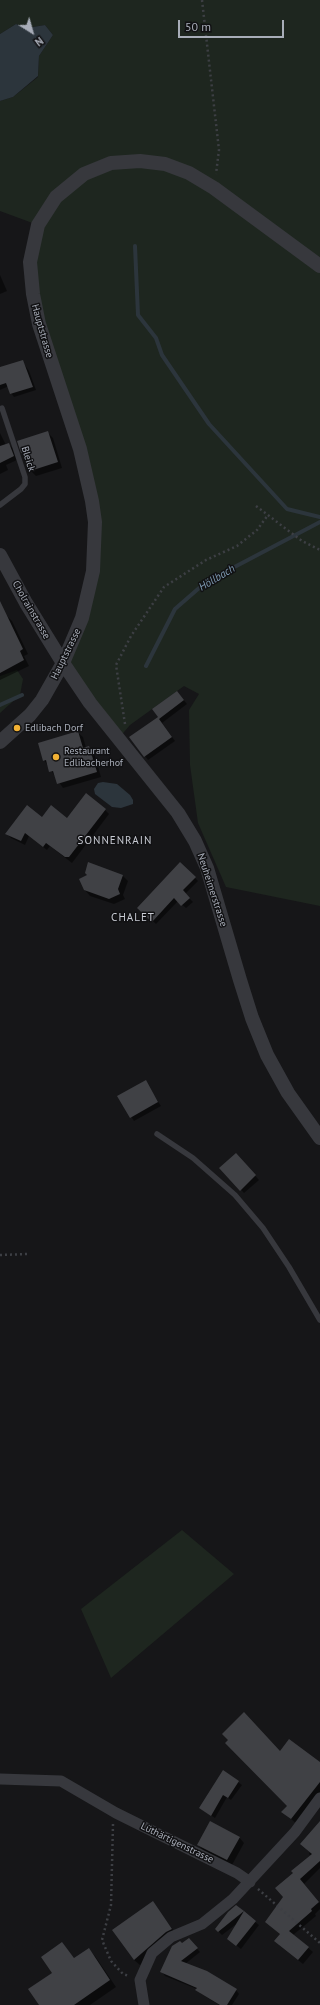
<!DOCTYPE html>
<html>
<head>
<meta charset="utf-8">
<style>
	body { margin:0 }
	#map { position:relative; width:320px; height:2005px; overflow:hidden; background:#161618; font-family:"PT Sans",sans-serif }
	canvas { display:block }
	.north { position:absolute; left:12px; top:12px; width:40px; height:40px; -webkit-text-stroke:3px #111113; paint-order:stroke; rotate:143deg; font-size:11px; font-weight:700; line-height:16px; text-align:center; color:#a8adb8 }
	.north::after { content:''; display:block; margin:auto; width:14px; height:18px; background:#a8adb8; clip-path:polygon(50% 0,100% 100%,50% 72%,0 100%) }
	.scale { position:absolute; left:178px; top:20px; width:106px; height:18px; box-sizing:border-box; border:2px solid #a8adb8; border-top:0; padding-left:5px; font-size:12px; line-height:14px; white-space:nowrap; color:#a8adb8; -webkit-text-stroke:3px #111113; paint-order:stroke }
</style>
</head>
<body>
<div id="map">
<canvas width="320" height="2005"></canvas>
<div class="north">N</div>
<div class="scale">50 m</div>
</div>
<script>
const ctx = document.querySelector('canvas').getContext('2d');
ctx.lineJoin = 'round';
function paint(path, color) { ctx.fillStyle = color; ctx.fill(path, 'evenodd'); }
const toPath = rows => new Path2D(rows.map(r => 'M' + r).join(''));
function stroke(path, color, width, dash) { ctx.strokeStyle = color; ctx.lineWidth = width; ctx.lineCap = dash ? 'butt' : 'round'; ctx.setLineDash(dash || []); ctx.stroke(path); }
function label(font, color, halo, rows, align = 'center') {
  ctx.font = font + ' "PT Sans",sans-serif'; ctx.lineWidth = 3; ctx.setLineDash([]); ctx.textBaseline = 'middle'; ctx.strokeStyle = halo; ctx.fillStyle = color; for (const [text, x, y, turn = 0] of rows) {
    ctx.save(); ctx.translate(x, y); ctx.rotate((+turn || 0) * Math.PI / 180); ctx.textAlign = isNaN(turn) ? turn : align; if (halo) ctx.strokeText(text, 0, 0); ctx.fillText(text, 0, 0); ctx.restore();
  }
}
paint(toPath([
	[0,0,320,0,320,906,226,887,198,823,190,765,189,710,199,694,184,686,130,725,118,739,63,663,75,639,95,522,33,294,38,225,0,211,0,101,13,97,38,77,39,56,53,35,45,25,27,28,16,24,0,34],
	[17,670,23,679,20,695,0,713,0,676],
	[182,1530,234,1574,111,1678,81,1609]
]), '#1e261f');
paint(toPath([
	[16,24,27,28,45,25,53,35,39,56,38,76,13,97,0,101,0,34],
	[103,782,117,784,130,795,133,800,133,804,121,808,112,807,95,794,94,789,98,783]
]), '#2c353c');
paint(toPath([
	[0,275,7,291,0,294],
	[22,361,29,371,36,390,14,397,11,393,9,386,0,390,0,368],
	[47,432,53,438,62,468,36,476,31,471,26,456,22,452],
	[0,433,6,445,9,445,13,448,17,460,6,465,8,470,0,474],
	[0,613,7,616,12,621,28,654,24,656,29,666,0,680],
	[177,692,187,704,162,723,175,741,148,760,145,756,159,717],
	[77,732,83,737,86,748,89,747,94,753,101,777,63,788,44,760],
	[105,810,109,814,72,863,50,846,47,850,29,836,25,845,11,838,7,834,42,818,67,819],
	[180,863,198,881,185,894,193,902,186,908,178,901,156,924,139,908],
	[123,876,128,881,123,895,125,899,114,904,90,896,85,890],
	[145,1082,161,1106,134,1121,118,1097],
	[236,1154,259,1180,244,1193,221,1168],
	[280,1753,320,1764,320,1796,298,1825,283,1812,288,1806],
	[224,1772,242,1785,231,1800,227,1797,215,1818,200,1808],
	[320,1830,320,1868,304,1884,320,1903,320,1909,315,1914,316,1916,293,1935,313,1952,303,1964,279,1945,285,1897,294,1873,311,1856,309,1854],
	[239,1837,244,1843,232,1865,204,1851,198,1845],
	[152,1903,177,1935,140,1965,134,1960],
	[236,1907,259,1925,241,1949,232,1942,239,1922,222,1935,216,1929],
	[192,1943,200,1952,185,1964,236,1990,239,1994,232,2005,219,2005,200,1993,197,1989,165,1976,162,1972,183,1944],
	[62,1944,75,1959,89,1950,95,1956,116,1987,90,2005,40,2005,54,1973]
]), '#0007');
stroke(toPath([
	[135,246,138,315,156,338,162,355,209,424,287,509,320,517],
	[146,666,175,609,206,582,320,522],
	[0,705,22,695]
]), '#2c353c', 4);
paint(toPath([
	[23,360,33,387,10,394,6,383,0,385,0,367],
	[48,431,58,462,30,471,24,452,21,453,17,441],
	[9,443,14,456,0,463,0,446],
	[0,601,23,649,20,651,24,660,0,673],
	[177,691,184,700,159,719,172,737,144,757,129,737,158,717,152,709],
	[78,731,83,748,89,746,97,772,57,784,53,771,49,772,46,760,43,761,38,743],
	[86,793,106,809,69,857,65,857,46,843,43,847,25,833,21,841,5,834,27,805,42,817,51,805,67,818],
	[88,862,123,875,118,889,120,894,109,899,84,890,79,879,87,875,85,873],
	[180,862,196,877,183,890,190,898,181,906,174,898,152,922,137,908],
	[146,1080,158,1102,130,1118,117,1096],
	[236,1153,256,1175,240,1191,219,1168],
	[244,1712,280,1751,289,1739,320,1762,320,1782,291,1819,281,1812,287,1806,225,1743,228,1740,222,1734],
	[223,1770,239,1781,228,1798,223,1795,211,1816,199,1808],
	[210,1821,240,1837,227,1860,197,1845],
	[320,1821,320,1861,300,1879,319,1902,311,1909,312,1911,289,1931,309,1947,298,1960,274,1941,280,1934,265,1922,283,1897,275,1888,293,1873,291,1871,312,1854,300,1844],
	[153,1901,172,1929,166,1932,134,1960,112,1930],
	[236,1905,244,1911,218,1932,215,1929,228,1912],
	[244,1911,256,1921,236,1946,227,1939],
	[189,1938,198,1948,181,1961,207,1971,237,1989,227,2005,220,2005,195,1990,197,1988,160,1972,172,1946,180,1941,182,1943],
	[62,1942,74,1958,89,1948,110,1980,74,2005,39,2005,28,1989,52,1973,41,1957]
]), '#404145');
stroke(toPath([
	[202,0,219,150,216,174],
	[256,506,302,541,320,550],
	[125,724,116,665,131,636,164,587,206,560,237,546,257,530,268,515],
	[0,1255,28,1254],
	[113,1824,111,1905,102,1940,111,1961,123,1974,129,1976],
	[258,1889,320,1943]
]), '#3d3f44', 2.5, [2, 3]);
stroke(toPath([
	[0,505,21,489,25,484,25,477,2,408],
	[157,1134,193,1158,235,1195,263,1228,289,1267,320,1320]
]), '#37383d', 5.5);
stroke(toPath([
	[0,1779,61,1781,116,1813,237,1873,250,1882],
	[144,2005,140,1980,152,1953,171,1937,202,1924,233,1899,295,1832,320,1798]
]), '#37383d', 11);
stroke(toPath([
	[0,555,26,603,63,663,90,703,178,813,195,841,207,868,240,980,252,1018,267,1055,288,1093,320,1138],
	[0,742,30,715,42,700,63,663,82,618,93,571,95,522,92,501,80,449,39,324,33,294,30,262,38,225,56,197,84,174,111,163,140,161,165,164,189,173,214,188,320,266]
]), '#37383d', 14);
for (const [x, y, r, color] of [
	[17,728,4,"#f2b134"],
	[56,757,4,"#f2b134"]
]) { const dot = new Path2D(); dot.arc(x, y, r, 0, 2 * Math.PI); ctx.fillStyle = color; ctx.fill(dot); stroke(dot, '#111113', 1.5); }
label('10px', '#a8adb8', '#111113', [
	["Hauptstrasse",42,331,74],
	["Bleick",28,459,73],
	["Cholrainstrasse",31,610,60],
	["Hauptstrasse",66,654,-64],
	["Neuheimerstrasse",212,890,72],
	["Lüthärtigenstrasse",177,1843,26]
]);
label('10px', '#a8adb8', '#111113', [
	["Edlibach Dorf",25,728],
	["Restaurant",64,751],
	["Edlibacherhof",64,763]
], 'left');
label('italic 11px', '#7f9bb3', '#111113', [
	["Höllbach",217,578,-31]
]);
ctx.letterSpacing = '1px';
label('11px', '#c9ccd4', '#111113', [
	["SONNENRAIN",115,841],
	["CHALET",133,918]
]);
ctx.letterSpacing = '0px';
</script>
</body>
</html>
